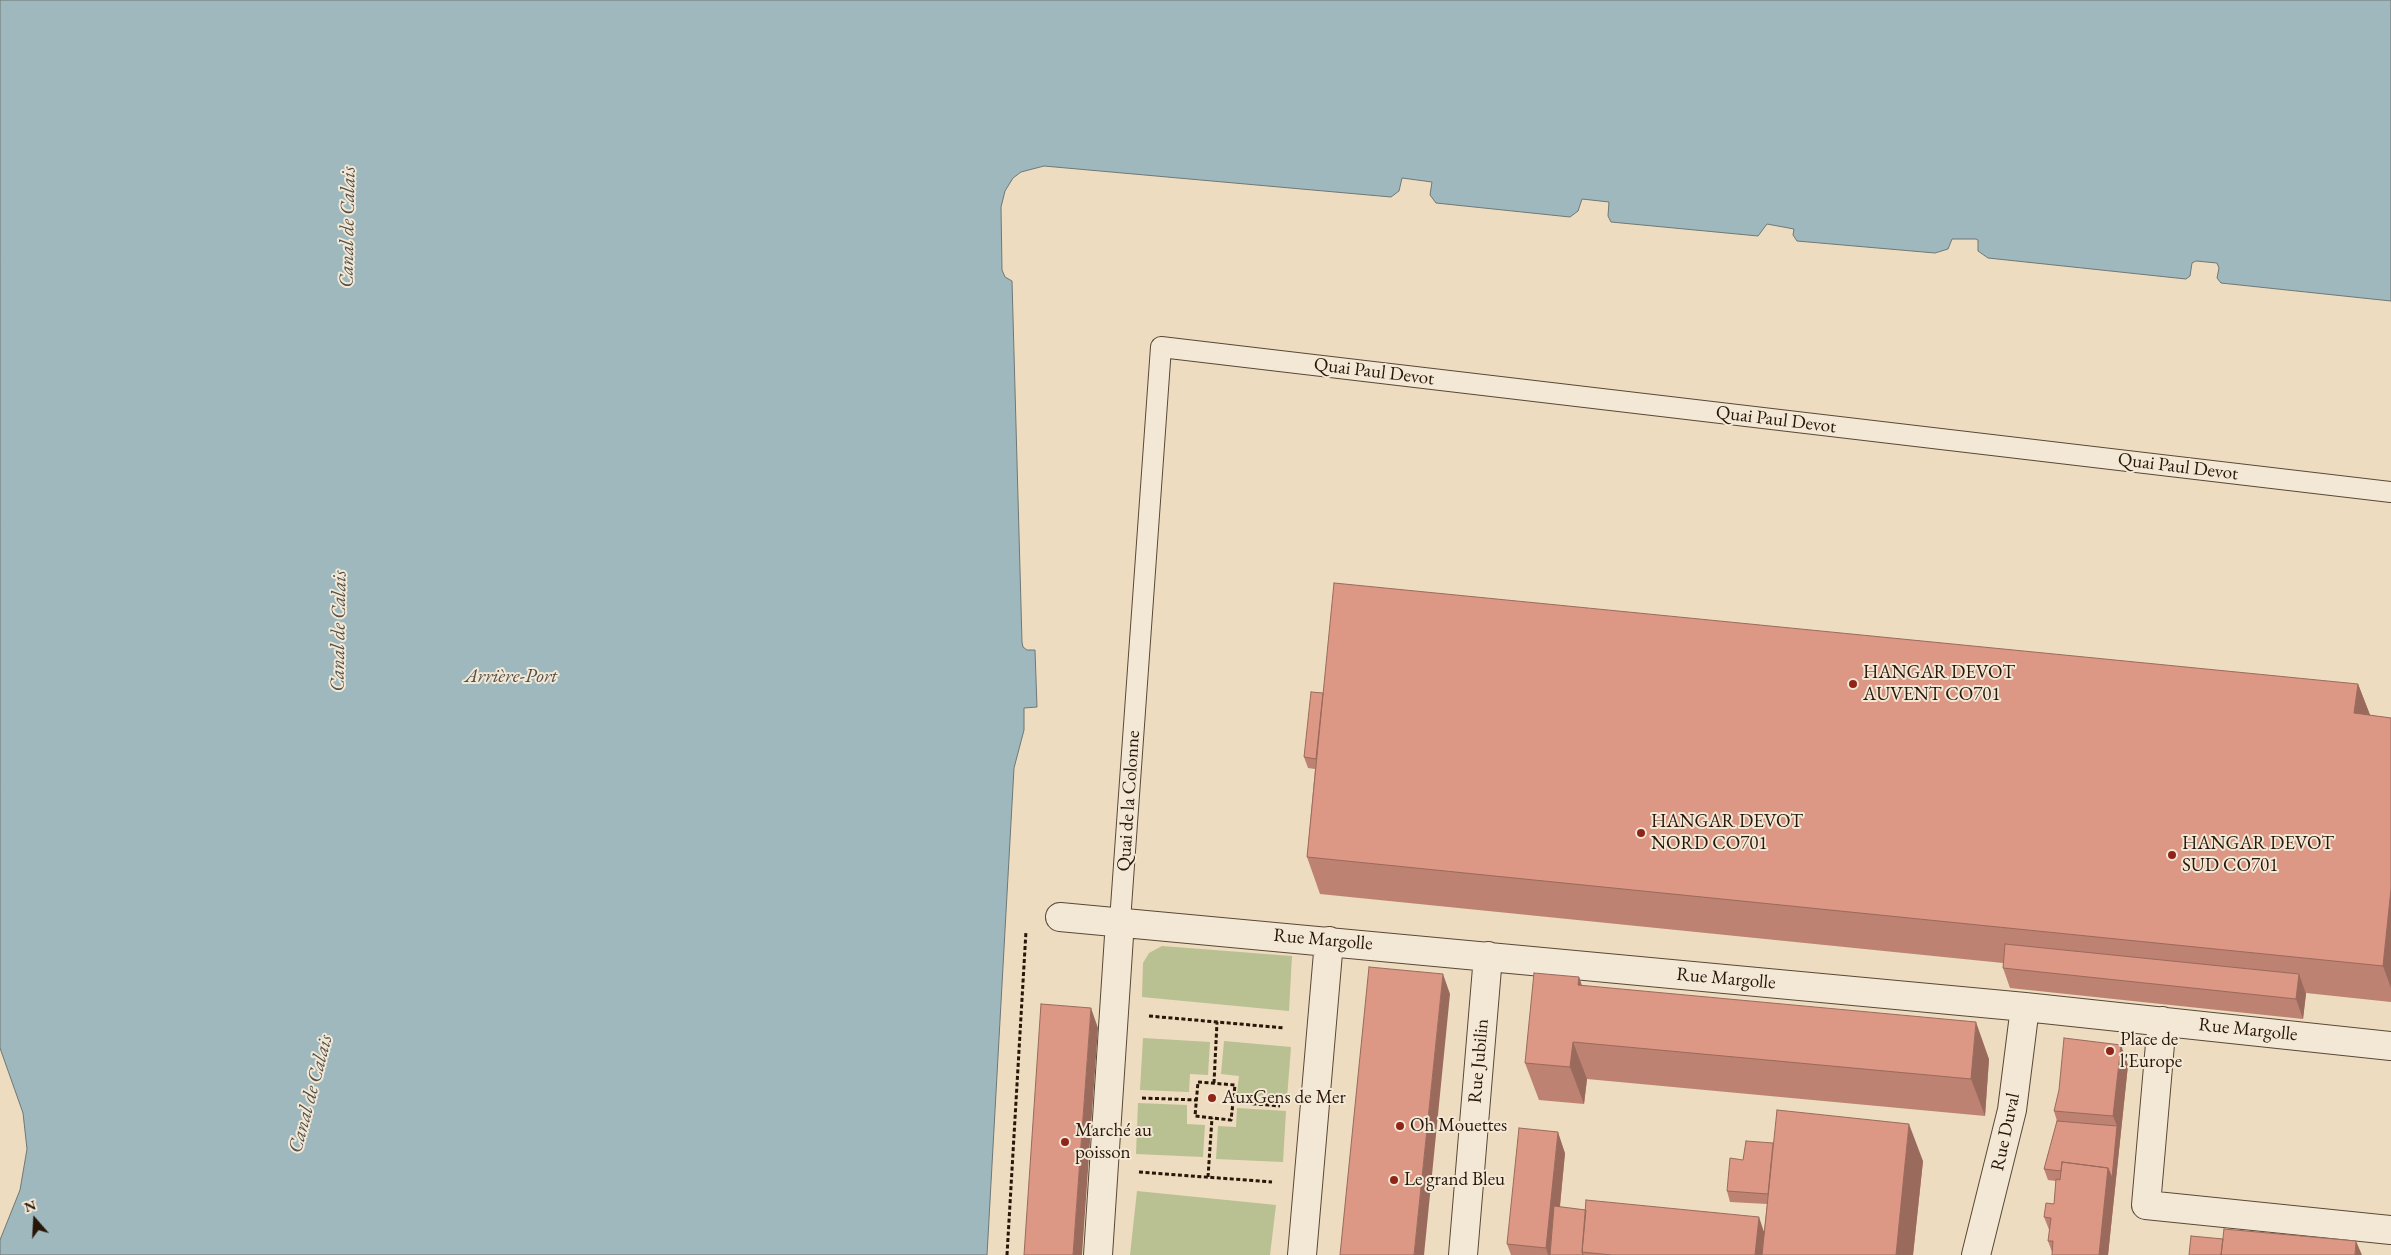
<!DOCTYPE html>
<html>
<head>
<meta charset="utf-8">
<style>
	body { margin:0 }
	#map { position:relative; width:2391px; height:1255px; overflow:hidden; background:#eddcbf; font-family:"EB Garamond",serif }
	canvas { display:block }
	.north { position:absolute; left:10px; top:1195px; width:50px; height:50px; -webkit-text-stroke:4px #f3e8d5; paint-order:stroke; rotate:341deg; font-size:14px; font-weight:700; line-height:20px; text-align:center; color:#281608 }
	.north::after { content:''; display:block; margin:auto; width:18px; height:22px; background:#281608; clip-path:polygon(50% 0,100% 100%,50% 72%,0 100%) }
</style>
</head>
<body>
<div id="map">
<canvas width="2391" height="1255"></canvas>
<div class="north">N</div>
</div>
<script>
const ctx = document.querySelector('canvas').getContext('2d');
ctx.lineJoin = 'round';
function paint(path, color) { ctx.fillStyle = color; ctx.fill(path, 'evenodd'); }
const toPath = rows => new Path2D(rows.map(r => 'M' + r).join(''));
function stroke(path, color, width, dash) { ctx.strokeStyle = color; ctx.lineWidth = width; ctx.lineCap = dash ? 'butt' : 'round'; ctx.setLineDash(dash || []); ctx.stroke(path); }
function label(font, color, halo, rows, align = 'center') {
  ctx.font = font + ' "EB Garamond",serif'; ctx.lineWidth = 4; ctx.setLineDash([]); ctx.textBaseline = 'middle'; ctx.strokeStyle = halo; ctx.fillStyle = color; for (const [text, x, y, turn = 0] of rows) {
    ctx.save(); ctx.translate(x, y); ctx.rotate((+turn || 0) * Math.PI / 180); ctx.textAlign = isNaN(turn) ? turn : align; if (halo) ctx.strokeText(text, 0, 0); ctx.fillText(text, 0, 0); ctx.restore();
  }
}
paint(toPath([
	[1162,946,1292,956,1289,1011,1142,997,1143,963,1149,953],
	[1143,1038,1210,1042,1208,1075,1190,1074,1189,1092,1140,1090],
	[1224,1041,1291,1047,1287,1098,1237,1094,1239,1076,1221,1074],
	[1138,1103,1187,1105,1187,1124,1205,1125,1203,1157,1136,1154],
	[1237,1108,1286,1111,1283,1162,1216,1159,1218,1126,1236,1127],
	[1137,1191,1276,1205,1270,1255,1130,1255]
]), '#b9c091');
const water = toPath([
	[0,0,2391,0,2391,301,2221,283,2217,278,2219,268,2217,263,2196,261,2192,263,2190,276,2186,279,1988,258,1978,251,1978,240,1976,239,1952,239,1948,249,1935,253,1797,241,1793,235,1794,229,1767,224,1758,236,1611,222,1608,216,1609,202,1582,199,1578,211,1570,217,1436,203,1430,195,1432,182,1402,178,1399,191,1391,197,1044,166,1021,172,1013,178,1005,191,1001,207,1002,270,1005,277,1012,281,1022,642,1023,647,1027,650,1035,650,1037,707,1024,708,1024,730,1014,768,987,1255,0,1255,0,1240,20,1190,27,1149,23,1113,0,1048,0,0]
]);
paint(water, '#9fb8be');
stroke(water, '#6f7775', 1);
const service = toPath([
	[1120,921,1161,347,2391,492]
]);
const minor = toPath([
	[1060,917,2025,1007,2391,1046],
	[2162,1021,2146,1205,2391,1230],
	[1098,1255,1120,921],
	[1302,1255,1329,941],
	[1463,1255,1488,956],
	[1976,1255,2012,1110,2025,1007]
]);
stroke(service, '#594836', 22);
stroke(minor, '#594836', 30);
stroke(toPath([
	[1149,1016,1285,1028],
	[1198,1082,1235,1085,1231,1120,1195,1116,1198,1082],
	[1214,1083,1217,1022],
	[1142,1098,1197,1100],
	[1233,1102,1280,1106],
	[1139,1172,1272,1182],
	[1208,1177,1212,1118],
	[1007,1255,1026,931]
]), '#281608', 3, [4, 2.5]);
stroke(service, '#f3e8d5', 20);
stroke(minor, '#f3e8d5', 28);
paint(toPath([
	[2358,684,2370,715,2391,718,2391,1002,2306,993,2303,1019,2010,988,2003,968,2003,963,1320,894,1307,857,1315,769,1308,768,1304,757,1323,693],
	[1579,977,1581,985,1989,1059,1985,1116,1587,1079,1584,1104,1539,1100,1525,1063],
	[2128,1065,2108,1255,2052,1252,2048,1241,2050,1232,2044,1217,2054,1204,2056,1181,2048,1180,2044,1169,2057,1121,2054,1111],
	[1565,1153,1560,1207,1764,1231,1767,1204,1730,1202,1727,1191,1743,1160,1923,1161,1913,1255,1511,1255,1507,1244]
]), '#bd8272');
paint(toPath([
	[2358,684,2372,720,2354,713],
	[2391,889,2391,988,2383,966],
	[1443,974,1450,994,1424,1255,1414,1255],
	[2299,974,2306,994,2303,1019,2296,999],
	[1579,977,1592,1014,1578,985],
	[1091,1008,1098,1028,1082,1255,1073,1255],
	[1976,1022,1989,1059,1985,1116,1971,1079],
	[1573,1042,1587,1079,1584,1104,1570,1067],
	[2121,1045,2128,1065,2108,1255,2099,1255,2108,1168,2117,1126,2113,1116],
	[1909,1124,1923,1161,1913,1255,1896,1255],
	[1558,1132,1565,1153,1555,1255,1548,1255,1546,1248],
	[1759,1217,1766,1238,1765,1255,1755,1255],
	[2356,1241,2362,1255,2355,1255]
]), '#9a6a5d');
const building = toPath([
	[1334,583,2358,684,2354,713,2391,718,2391,889,2383,966,1307,857,1334,583],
	[1311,692,1323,693,1316,759,1304,757,1311,692],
	[2005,944,2299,974,2296,999,2003,968,2005,944],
	[1369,967,1443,974,1414,1255,1340,1255,1369,967],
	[1534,973,1579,977,1578,985,1976,1022,1971,1079,1573,1042,1570,1067,1525,1063,1534,973],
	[1041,1004,1091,1008,1073,1255,1024,1255,1041,1004],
	[2064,1038,2121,1045,2113,1116,2054,1111,2059,1090,2064,1038],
	[1777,1110,1909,1124,1896,1255,1762,1255,1777,1110],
	[2057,1121,2117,1126,2112,1178,2108,1168,2062,1162,2061,1171,2044,1169,2057,1121],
	[1519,1128,1558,1132,1546,1248,1507,1244,1519,1128],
	[1746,1141,1773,1143,1768,1194,1727,1191,1730,1158,1743,1160,1746,1141],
	[2062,1162,2108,1168,2099,1255,2052,1255,2053,1241,2048,1241,2051,1218,2044,1217,2046,1203,2054,1204,2056,1179,2060,1180,2062,1162],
	[1586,1200,1759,1217,1755,1255,1612,1255,1582,1252,1586,1200],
	[1554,1206,1586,1210,1582,1252,1583,1255,1550,1255,1554,1206],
	[2224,1229,2356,1241,2355,1255,2221,1255,2224,1229],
	[2191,1236,2223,1239,2221,1255,2189,1255,2191,1236]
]);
paint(building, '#dc9785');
stroke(building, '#9a6a5d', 1);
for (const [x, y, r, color] of [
	[1853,684,5,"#8f2418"],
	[1641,833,5,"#8f2418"],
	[2172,855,5,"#8f2418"],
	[2110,1051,5,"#8f2418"],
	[1212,1098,5,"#8f2418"],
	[1400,1126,5,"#8f2418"],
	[1065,1142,5,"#8f2418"],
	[1394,1180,5,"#8f2418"]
]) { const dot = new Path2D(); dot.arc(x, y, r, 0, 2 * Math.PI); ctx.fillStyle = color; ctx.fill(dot); stroke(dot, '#f3e8d5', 2); }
label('19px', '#281608', '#f3e8d5', [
	["Quai Paul Devot",1374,372,7],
	["Quai Paul Devot",1776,420,7],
	["Quai Paul Devot",2178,467,7],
	["Quai de la Colonne",1129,801,-86],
	["Rue Margolle",1323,940,5],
	["Rue Margolle",1726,979,5],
	["Rue Margolle",2248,1030,6],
	["Rue Jubilin",1479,1061,-85],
	["Rue Duval",2006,1132,-78]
]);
label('19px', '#281608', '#f3e8d5', [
	["HANGAR DEVOT",1863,673],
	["AUVENT CO701",1863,695],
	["HANGAR DEVOT",1651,822],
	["NORD CO701",1651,844],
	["HANGAR DEVOT",2182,844],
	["SUD CO701",2182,866],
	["Place de",2120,1040],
	["l'Europe",2120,1062],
	["AuxGens de Mer",1222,1098],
	["Oh Mouettes",1410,1126],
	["Marché au",1075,1131],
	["poisson",1075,1153],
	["Le grand Bleu",1404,1180]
], 'left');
label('italic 20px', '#524f48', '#f3e8d5', [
	["Canal de Calais",348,227,-89],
	["Canal de Calais",339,631,-89],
	["Arrière-Port",511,677],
	["Canal de Calais",311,1094,-75]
]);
</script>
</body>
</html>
